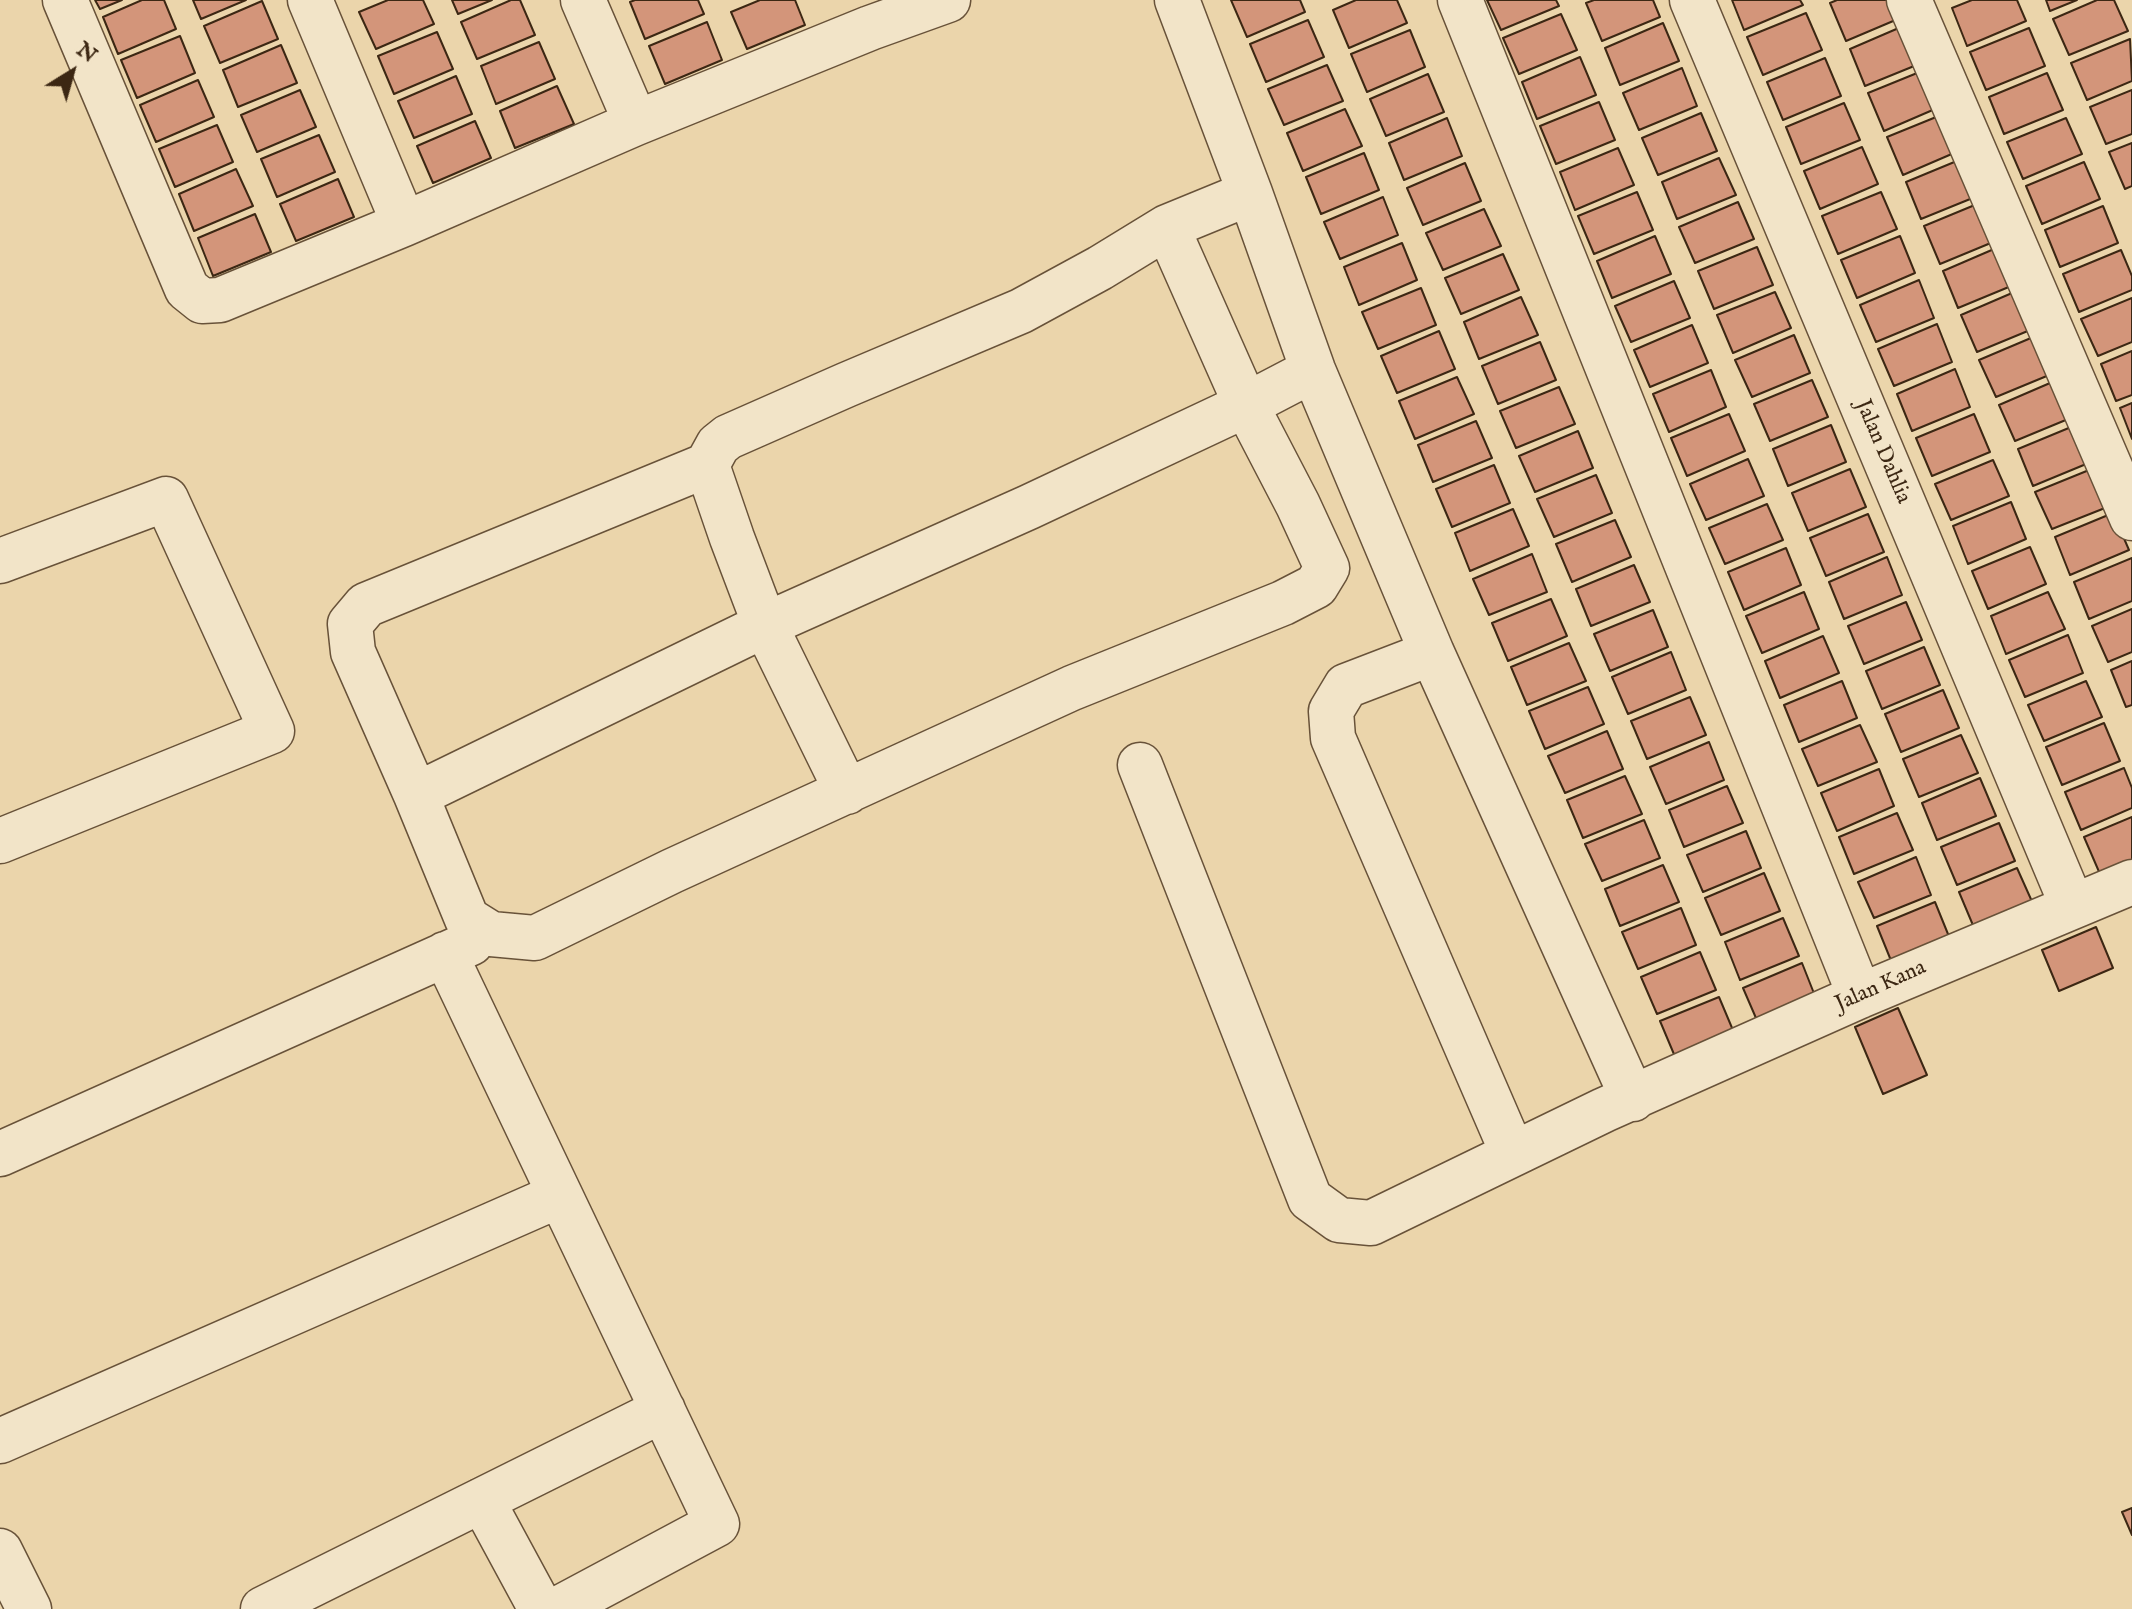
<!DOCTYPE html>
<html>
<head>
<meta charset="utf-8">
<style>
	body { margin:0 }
	#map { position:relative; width:2132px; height:1609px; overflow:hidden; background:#ebd5ab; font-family:"IM FELL English",serif }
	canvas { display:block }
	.north { position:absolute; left:32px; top:32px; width:80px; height:80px; -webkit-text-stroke:6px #f2e4c8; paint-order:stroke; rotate:37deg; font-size:22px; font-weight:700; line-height:32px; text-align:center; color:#3c2713 }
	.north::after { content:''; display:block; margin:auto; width:28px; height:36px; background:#3c2713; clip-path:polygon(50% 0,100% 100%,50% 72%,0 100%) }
</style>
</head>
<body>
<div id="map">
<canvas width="2132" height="1609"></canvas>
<div class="north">N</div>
</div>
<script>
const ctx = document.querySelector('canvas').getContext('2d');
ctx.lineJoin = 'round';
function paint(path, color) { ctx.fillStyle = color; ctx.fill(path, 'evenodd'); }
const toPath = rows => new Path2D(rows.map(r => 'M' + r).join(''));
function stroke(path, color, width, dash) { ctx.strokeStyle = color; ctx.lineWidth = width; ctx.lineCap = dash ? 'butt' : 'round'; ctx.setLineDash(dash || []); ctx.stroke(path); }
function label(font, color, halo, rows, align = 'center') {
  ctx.font = font + ' "IM FELL English",serif'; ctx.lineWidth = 6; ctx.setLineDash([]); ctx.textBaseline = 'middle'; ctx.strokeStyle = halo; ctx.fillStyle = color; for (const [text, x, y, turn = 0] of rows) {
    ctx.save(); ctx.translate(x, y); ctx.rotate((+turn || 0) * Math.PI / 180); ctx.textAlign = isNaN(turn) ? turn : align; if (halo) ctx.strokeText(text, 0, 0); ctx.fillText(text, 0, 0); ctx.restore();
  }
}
const building = toPath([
	[95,0,122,0,100,9,95,0],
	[142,0,164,0,176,29,118,54,103,17,142,0],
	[193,0,246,0,201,19,193,0],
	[388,0,423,0,434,24,376,49,359,12,388,0],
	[452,0,492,0,458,14,452,0],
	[511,0,520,0,535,35,477,59,461,22,511,0],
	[635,0,698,0,704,14,645,39,630,2,635,0],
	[760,0,795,0,805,25,747,49,731,12,760,0],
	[1231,0,1300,0,1305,12,1247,37,1231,0],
	[1356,0,1397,0,1407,23,1349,48,1333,10,1356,0],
	[1487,0,1556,0,1559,6,1501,30,1487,0],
	[1594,0,1653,0,1660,17,1602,41,1586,3,1594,0],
	[1732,0,1800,0,1803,5,1744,30,1732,0],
	[1837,0,1898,0,1905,16,1846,41,1830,3,1837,0],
	[1972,0,2017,0,2026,21,1967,46,1952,8,1972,0],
	[2046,0,2077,0,2050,11,2046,0],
	[2097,0,2114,0,2128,31,2069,55,2053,19,2097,0],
	[262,1,278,39,220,63,204,26,262,1],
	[1806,13,1822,50,1763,75,1747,37,1806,13],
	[1561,14,1577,50,1519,74,1503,38,1561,14],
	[1308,20,1324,57,1266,82,1250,44,1308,20],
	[707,22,722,60,665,84,649,46,707,22],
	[1663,23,1679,61,1620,85,1605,48,1663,23],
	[1908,24,1924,62,1865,86,1850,49,1908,24],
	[2029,28,2045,66,1986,90,1970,52,2029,28],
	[1410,30,1425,67,1367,92,1351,54,1410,30],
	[437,32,453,69,394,94,378,56,437,32],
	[180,36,195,73,137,98,121,60,180,36],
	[2130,39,2132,81,2087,100,2071,63,2130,39],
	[539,42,555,79,496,104,481,66,539,42],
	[281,45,297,83,238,107,223,70,281,45],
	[1580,57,1596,95,1537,119,1522,82,1580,57],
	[1825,58,1841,96,1783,120,1767,82,1825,58],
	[1327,65,1343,101,1284,125,1268,89,1327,65],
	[1682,68,1697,106,1639,130,1623,93,1682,68],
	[1927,69,1942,106,1884,131,1868,93,1927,69],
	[2047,73,2063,110,2004,134,1989,97,2047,73],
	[1428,74,1444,112,1386,136,1370,99,1428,74],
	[456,76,472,114,414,138,398,101,456,76],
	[198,80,214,117,156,142,140,105,198,80],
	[557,86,574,124,515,148,500,111,557,86],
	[300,90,316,127,257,152,241,115,300,90],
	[2132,90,2132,134,2106,144,2090,107,2132,90],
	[1599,102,1615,140,1556,164,1540,126,1599,102],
	[1844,103,1860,140,1801,164,1786,127,1844,103],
	[1345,109,1362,146,1303,171,1287,133,1345,109],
	[1701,113,1717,151,1658,175,1642,138,1701,113],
	[1946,113,1961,150,1903,175,1887,137,1946,113],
	[1447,118,1462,156,1404,180,1389,143,1447,118],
	[2066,118,2082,154,2023,179,2007,142,2066,118],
	[475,121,491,158,433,183,417,146,475,121],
	[217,125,233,162,175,187,159,149,217,125],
	[319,135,335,172,277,197,261,159,319,135],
	[2132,143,2132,186,2125,189,2109,152,2132,143],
	[1862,147,1878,184,1820,209,1804,171,1862,147],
	[1618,148,1634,185,1575,210,1560,172,1618,148],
	[1364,153,1379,190,1321,214,1306,177,1364,153],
	[1719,158,1736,195,1677,219,1662,182,1719,158],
	[1964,158,1980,195,1921,219,1906,182,1964,158],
	[2084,162,2100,199,2042,224,2026,186,2084,162],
	[1465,163,1481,201,1423,225,1407,188,1465,163],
	[236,169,253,206,194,231,179,194,236,169],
	[338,179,354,217,296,241,280,204,338,179],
	[1637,192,1653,230,1594,254,1578,216,1637,192],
	[1881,192,1897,229,1838,254,1822,216,1881,192],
	[1383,197,1398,235,1340,259,1324,222,1383,197],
	[1738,202,1754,239,1695,263,1679,227,1738,202],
	[1982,202,1998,240,1940,264,1924,226,1982,202],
	[2103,206,2118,243,2060,267,2045,230,2103,206],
	[1484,209,1501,246,1443,270,1426,233,1484,209],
	[255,214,271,252,213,276,198,238,255,214],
	[1655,236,1671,274,1612,298,1597,261,1655,236],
	[1900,236,1915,273,1857,298,1841,260,1900,236],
	[1402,243,1417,280,1359,305,1344,267,1402,243],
	[2001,246,2016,284,1958,308,1943,271,2001,246],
	[1757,247,1773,285,1714,309,1698,271,1757,247],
	[2121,250,2132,276,2132,290,2079,312,2063,274,2121,250],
	[1503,254,1519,290,1461,314,1445,278,1503,254],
	[1919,280,1934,318,1876,342,1860,305,1919,280],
	[1674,281,1690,318,1631,342,1615,306,1674,281],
	[1421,288,1436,325,1378,349,1362,312,1421,288],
	[2019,290,2035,328,1977,352,1961,315,2019,290],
	[1775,292,1791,328,1733,353,1717,315,1775,292],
	[1521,297,1538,335,1479,359,1464,322,1521,297],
	[2132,298,2132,342,2098,356,2081,319,2132,298],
	[1937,324,1952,362,1894,386,1878,349,1937,324],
	[1692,325,1708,363,1650,387,1634,350,1692,325],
	[1439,331,1455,369,1397,393,1381,356,1439,331],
	[1794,335,1810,373,1752,397,1735,360,1794,335],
	[2038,335,2054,373,1996,397,1979,360,2038,335],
	[1540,342,1556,380,1498,404,1482,366,1540,342],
	[2132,351,2132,395,2116,401,2101,364,2132,351],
	[1955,369,1970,407,1912,431,1897,394,1955,369],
	[1711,370,1726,407,1669,432,1653,394,1711,370],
	[1457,377,1474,414,1415,439,1399,401,1457,377],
	[1812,380,1828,417,1770,441,1754,404,1812,380],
	[2057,380,2073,417,2015,441,1999,405,2057,380],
	[1559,387,1575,424,1516,448,1500,411,1559,387],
	[2132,403,2132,439,2120,408,2132,403],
	[1729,414,1745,451,1687,476,1671,438,1729,414],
	[1974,414,1990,452,1932,476,1916,438,1974,414],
	[1476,421,1492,458,1433,482,1418,445,1476,421],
	[1831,425,1846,462,1788,486,1773,449,1831,425],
	[2076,425,2091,462,2033,486,2018,449,2076,425],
	[1578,431,1593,468,1535,492,1519,456,1578,431],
	[1748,459,1764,496,1706,520,1690,484,1748,459],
	[1993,460,2009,496,1951,520,1935,484,1993,460],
	[1494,465,1510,503,1452,527,1436,489,1494,465],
	[2094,468,2110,506,2052,529,2035,492,2094,468],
	[1850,469,1866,507,1808,531,1792,493,1850,469],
	[1596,475,1612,513,1554,537,1537,499,1596,475],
	[2011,502,2026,539,1968,564,1953,526,2011,502],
	[1767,504,1783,540,1725,564,1709,528,1767,504],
	[1513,509,1529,546,1470,571,1455,533,1513,509],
	[2113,513,2129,550,2070,575,2055,537,2113,513],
	[1868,514,1884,552,1826,576,1810,538,1868,514],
	[1615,520,1631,557,1572,582,1556,544,1615,520],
	[2030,547,2046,584,1988,609,1972,571,2030,547],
	[1786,548,1801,585,1744,610,1728,572,1786,548],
	[1532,554,1547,592,1489,615,1473,579,1532,554],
	[1887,557,1902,595,1844,619,1829,582,1887,557],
	[2132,558,2132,601,2089,619,2074,582,2132,558],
	[1634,565,1650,602,1591,626,1576,589,1634,565],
	[1804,592,1819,629,1762,653,1746,616,1804,592],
	[2048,592,2065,629,2006,654,1991,616,2048,592],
	[1551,599,1567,636,1508,661,1492,623,1551,599],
	[1906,602,1922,640,1864,664,1848,626,1906,602],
	[2132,609,2132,652,2108,662,2092,626,2132,609],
	[1653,610,1668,647,1610,671,1594,634,1653,610],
	[2068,635,2083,673,2025,697,2009,660,2068,635],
	[1823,636,1839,673,1780,698,1765,661,1823,636],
	[1569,643,1586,681,1527,705,1511,667,1569,643],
	[1924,647,1940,685,1882,709,1866,671,1924,647],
	[1671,652,1686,690,1628,714,1612,677,1671,652],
	[2132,661,2132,705,2126,707,2111,670,2132,661],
	[1842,681,1857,718,1799,742,1784,705,1842,681],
	[2086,681,2102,717,2044,741,2028,705,2086,681],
	[1588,687,1604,724,1545,749,1529,711,1588,687],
	[1943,690,1959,728,1901,752,1885,714,1943,690],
	[1690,697,1706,735,1647,759,1631,721,1690,697],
	[2104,723,2120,761,2062,785,2046,747,2104,723],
	[1860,725,1877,762,1818,786,1802,749,1860,725],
	[1607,731,1623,769,1565,793,1548,756,1607,731],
	[1961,735,1978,773,1919,797,1903,759,1961,735],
	[1709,742,1724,780,1666,804,1650,767,1709,742],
	[2124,768,2132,788,2132,808,2081,830,2065,792,2124,768],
	[1879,769,1894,806,1837,831,1821,793,1879,769],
	[1625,776,1642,814,1583,838,1567,800,1625,776],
	[1980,778,1996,816,1937,840,1922,803,1980,778],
	[1727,786,1743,823,1684,847,1669,810,1727,786],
	[1897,813,1913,850,1854,874,1839,837,1897,813],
	[2132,817,2132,861,2100,874,2084,837,2132,817],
	[1644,820,1660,858,1602,881,1585,844,1644,820],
	[1999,823,2015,861,1957,885,1941,847,1999,823],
	[1746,831,1761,868,1703,892,1687,855,1746,831],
	[1916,857,1931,895,1874,918,1858,882,1916,857],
	[1663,865,1679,902,1620,926,1605,889,1663,865],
	[2017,868,2034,906,1975,930,1959,892,2017,868],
	[1764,873,1780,911,1721,935,1705,898,1764,873],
	[1935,902,1950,939,1892,963,1877,926,1935,902],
	[1681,908,1696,945,1638,969,1622,932,1681,908],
	[1783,918,1799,956,1740,980,1725,942,1783,918],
	[2096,927,2113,968,2059,991,2042,950,2096,927],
	[1700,952,1716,990,1657,1014,1641,977,1700,952],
	[1802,963,1817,1001,1759,1025,1743,988,1802,963],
	[1719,997,1735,1035,1676,1059,1660,1021,1719,997],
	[1898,1008,1927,1075,1883,1094,1855,1027,1898,1008],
	[2132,1508,2132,1535,2122,1512,2132,1508]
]);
paint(building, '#d3957a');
stroke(building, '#3c2713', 2);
const minor = toPath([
	[65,0,187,289,202,301,220,300,404,224,636,123,870,28,948,0],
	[310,0,404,224],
	[583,0,636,123],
	[1177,0,1250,193,1313,370,1432,653,1633,1099],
	[1460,0,1860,996],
	[1692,0,2072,905],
	[1909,0,2132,518],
	[707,465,366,605,350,624,353,652,416,795,765,625,1029,507,1246,405,1313,370],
	[0,561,166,499,272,731,0,841],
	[1432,653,1346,686,1331,711,1333,738,1513,1154],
	[1140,765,1310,1199,1339,1220,1371,1223,1604,1110,1860,996,2132,882],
	[847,792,765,625,732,538,707,465,718,445,728,437,846,385,1021,311,1100,268,1167,227,1250,193],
	[416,795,467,919,491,934,535,938,672,871,1072,688,1283,603,1316,586,1327,568,1298,505,1246,405,1167,227],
	[445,954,717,1524,558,1609],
	[0,1154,471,943],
	[0,1441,560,1195],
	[482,1500,541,1609],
	[0,1551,29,1609],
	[263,1609,663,1410]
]);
stroke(minor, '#685239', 47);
stroke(minor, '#f2e4c8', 44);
label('22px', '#3c2713', '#f2e4c8', [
	["Jalan Dahlia",1882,452,67],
	["Jalan Kana",1881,987,-24]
]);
</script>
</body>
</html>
